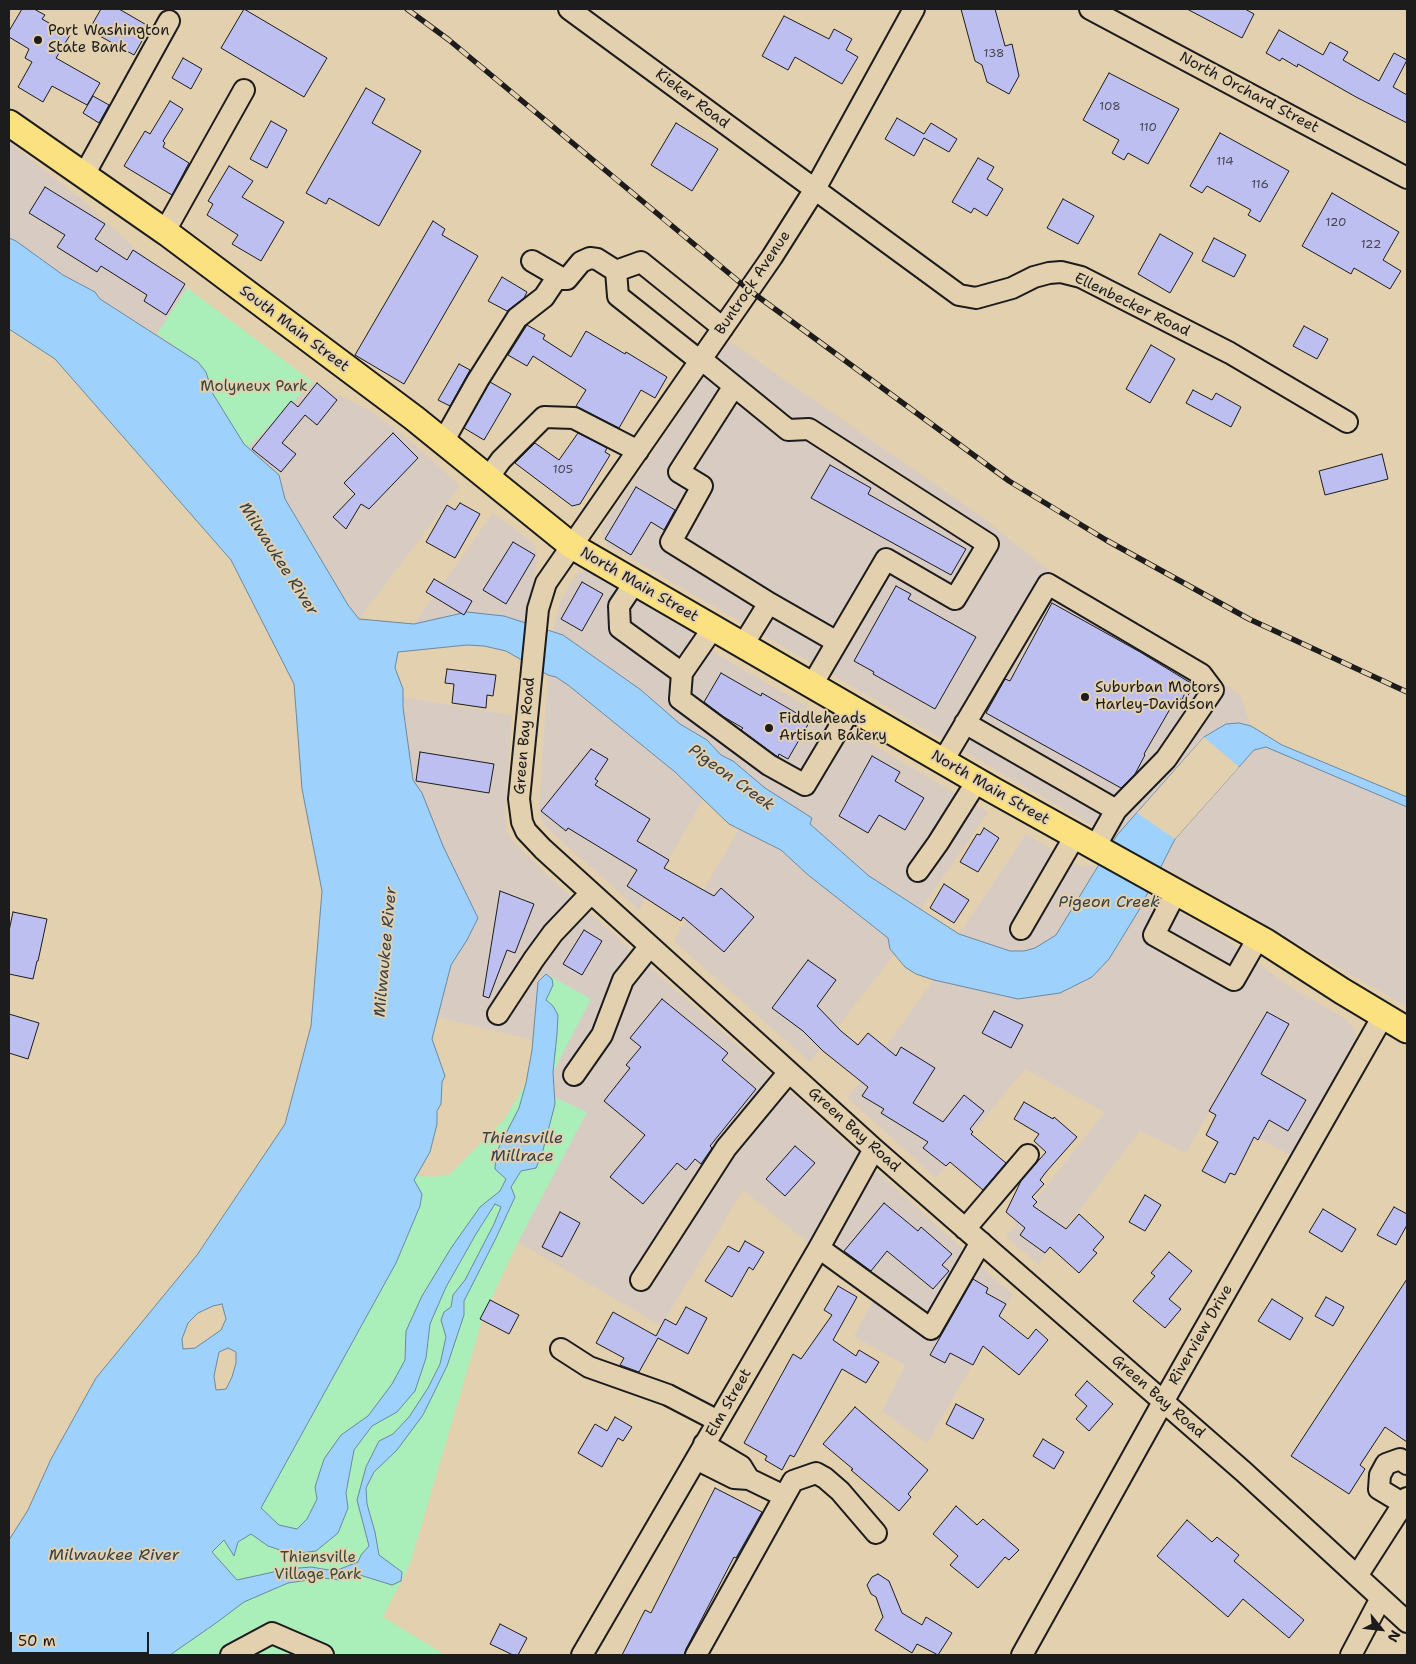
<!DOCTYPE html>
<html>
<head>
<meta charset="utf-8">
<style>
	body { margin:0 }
	#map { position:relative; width:1416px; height:1664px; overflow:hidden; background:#e3d0ae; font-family:"Shantell Sans",sans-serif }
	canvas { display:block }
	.frame { position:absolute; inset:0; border:10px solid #1c1c1c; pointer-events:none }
	.north { position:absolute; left:1356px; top:1604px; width:50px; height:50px; -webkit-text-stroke:4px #e3d0ae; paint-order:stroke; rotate:119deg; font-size:14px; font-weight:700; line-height:20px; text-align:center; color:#1c1c1c }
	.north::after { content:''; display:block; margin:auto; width:18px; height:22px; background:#1c1c1c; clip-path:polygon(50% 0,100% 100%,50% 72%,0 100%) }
	.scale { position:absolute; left:10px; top:1632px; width:139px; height:22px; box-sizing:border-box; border:2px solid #1c1c1c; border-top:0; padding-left:6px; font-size:15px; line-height:18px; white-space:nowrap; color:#1c1c1c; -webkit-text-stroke:4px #e3d0ae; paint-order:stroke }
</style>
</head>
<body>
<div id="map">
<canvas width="1416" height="1664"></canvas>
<div class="frame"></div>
<div class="north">N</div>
<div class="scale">50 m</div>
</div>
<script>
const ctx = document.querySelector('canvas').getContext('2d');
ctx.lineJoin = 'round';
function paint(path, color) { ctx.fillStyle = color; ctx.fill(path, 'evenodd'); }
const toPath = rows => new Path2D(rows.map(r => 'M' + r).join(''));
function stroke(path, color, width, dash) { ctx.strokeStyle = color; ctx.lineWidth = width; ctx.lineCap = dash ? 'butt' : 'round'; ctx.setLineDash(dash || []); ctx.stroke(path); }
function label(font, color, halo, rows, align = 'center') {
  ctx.font = font + ' "Shantell Sans",sans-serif'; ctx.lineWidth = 4; ctx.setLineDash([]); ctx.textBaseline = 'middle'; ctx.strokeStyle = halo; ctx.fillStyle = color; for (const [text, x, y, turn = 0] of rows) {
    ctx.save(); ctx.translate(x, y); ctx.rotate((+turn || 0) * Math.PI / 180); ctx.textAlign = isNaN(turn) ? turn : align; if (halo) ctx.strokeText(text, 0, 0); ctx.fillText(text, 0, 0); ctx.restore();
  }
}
paint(toPath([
	[9,142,76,195,136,249,187,288,157,334,99,299,95,292,63,275,16,241,9,238],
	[729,341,975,512,1061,580,1240,694,1251,726,1239,723,1204,737,1115,839,608,545,602,536,602,527,607,519],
	[313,382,367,409,395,429,428,456,460,486,359,619,348,605,285,499,279,475,248,447],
	[493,513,528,539,536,548,537,562,525,623,504,616,414,624],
	[584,570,590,571,647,603,683,625,710,649,720,656,988,812,921,909,869,876,810,824,812,818,765,788,733,761,721,755,707,740,680,724,641,690,563,635,553,632,560,602,575,576,579,571],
	[548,675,556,677,568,685,675,772,704,798,639,910,545,826,540,817,539,809],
	[403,697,512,715,505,815,507,832,513,841,548,876,798,1099,1013,1295,927,1443,882,1411,905,1365,854,1336,875,1297,743,1190,661,1326,518,1242,587,1112,554,1097,553,1072,590,999,545,975,535,1009,533,1040,437,1017,451,965,467,940,478,918,443,846,422,793,413,780],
	[1266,747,1407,807,1407,1007,1161,866,1175,839,1254,750],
	[739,829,781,850,807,874,888,938,890,949,895,954,810,1062,674,941],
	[1026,834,1082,867,1086,865,1097,866,1061,928,1056,935,1046,942,1035,948,1024,951,1010,951,959,934],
	[1147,895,1220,935,1287,985,1346,1019,1352,1026,1356,1034,1355,1043,1352,1051,1290,1155,1209,1112,1186,1153,1140,1131,1038,1264,1006,1237,1105,1112,1025,1069,936,1178,848,1098,934,980,1018,999,1109,959]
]), '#d8cbc2');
paint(toPath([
	[187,288,313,382,248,447,244,444,213,394,206,372,198,362,157,334],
	[546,974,591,999,553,1072,554,1097,587,1112,518,1242,483,1317,410,1564,383,1617,445,1655,170,1655,216,1623,237,1580,212,1552,224,1540,340,1363,396,1263,420,1206,422,1194,414,1180,417,1176,434,1177,449,1175,503,1121,515,1102,526,1082,532,1050,538,982]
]), '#aaeeb9');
const water = toPath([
	[9,238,16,241,63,275,95,292,100,299,198,362,206,372,213,394,244,444,279,475,285,499,348,605,359,619,414,624,467,612,504,616,563,635,641,690,680,724,707,740,721,755,733,761,765,788,812,818,810,824,869,876,959,934,1010,951,1024,951,1035,948,1056,935,1117,835,1204,737,1226,724,1239,723,1251,726,1282,745,1407,797,1407,807,1266,747,1254,750,1175,839,1139,910,1109,959,1092,977,1060,993,1018,999,934,980,916,974,905,967,890,949,888,938,807,874,781,850,729,824,675,772,568,685,556,677,548,675,506,651,484,646,467,645,398,652,395,668,403,689,403,707,413,780,422,793,443,846,478,918,467,940,451,965,432,1039,445,1076,442,1082,441,1104,437,1111,437,1124,430,1152,414,1180,422,1194,420,1206,396,1263,261,1508,279,1525,297,1529,307,1519,317,1499,315,1487,324,1459,341,1435,368,1416,392,1384,405,1360,406,1331,422,1296,451,1248,480,1207,500,1191,506,1179,495,1169,496,1153,519,1108,526,1083,532,1050,538,982,546,974,552,979,553,985,546,1000,553,1006,558,1015,557,1034,553,1072,555,1104,542,1154,536,1168,521,1171,511,1187,515,1197,496,1238,464,1301,464,1315,447,1366,423,1415,397,1450,374,1472,366,1488,367,1504,375,1532,379,1555,402,1572,401,1581,392,1585,360,1575,340,1580,323,1578,288,1583,244,1602,216,1623,170,1655,9,1655,9,1540,28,1510,51,1459,96,1378,197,1255,285,1124,311,1026,322,891,302,789,294,684,231,560,55,359,9,329,9,238],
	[495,1204,501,1207,494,1224,465,1280,453,1295,451,1307,444,1312,441,1320,446,1337,440,1364,428,1388,409,1417,393,1434,379,1441,366,1467,357,1500,369,1546,361,1555,358,1562,335,1571,311,1567,287,1569,237,1580,212,1552,224,1540,234,1556,238,1542,251,1534,268,1546,292,1554,316,1551,338,1533,348,1508,346,1493,354,1450,372,1426,397,1412,415,1391,426,1358,430,1324,446,1287,476,1234,495,1204],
	[222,1304,226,1319,221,1330,195,1348,183,1349,182,1339,188,1323,198,1313,213,1306,222,1304],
	[228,1348,236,1352,236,1363,232,1377,226,1389,216,1390,214,1376,219,1352,228,1348]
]);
paint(water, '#9ed1fb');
stroke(water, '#6a89a2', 1);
paint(toPath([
	[1204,737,1239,767,1175,839,1137,813]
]), '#e3d0ae');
const building = toPath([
	[22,9,34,9,45,15,42,19,70,35,56,58,100,83,87,105,52,86,43,102,18,87,32,62,25,58,29,49,9,37,9,31,22,9],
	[101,9,119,9,150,27,134,55,89,30,101,9],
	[244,9,327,58,304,97,221,48,244,9],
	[961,9,995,9,1005,46,1012,44,1019,76,1009,94,987,82,982,65,975,61,961,9],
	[1187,9,1245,9,1254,14,1242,38,1187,9],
	[784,16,829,39,834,29,852,39,846,50,858,57,842,84,795,57,788,70,762,56,784,16],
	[1279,30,1323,55,1330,42,1348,52,1343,60,1379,81,1394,53,1407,60,1393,87,1407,95,1407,123,1356,97,1298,64,1297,67,1282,58,1280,61,1266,53,1279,30],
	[183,58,202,69,191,89,172,78,183,58],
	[1109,73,1179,109,1148,164,1128,153,1124,160,1112,153,1119,140,1083,120,1109,73],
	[366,88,385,99,372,123,421,151,379,226,329,198,326,204,306,193,366,88],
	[93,96,109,105,99,123,83,113,93,96],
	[170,101,183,109,163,141,165,143,163,147,189,163,172,195,124,166,145,131,150,134,170,101],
	[897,118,924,134,931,123,957,139,949,152,924,138,914,156,885,139,897,118],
	[271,121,287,130,267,168,250,159,271,121],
	[676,123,718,149,692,191,651,165,676,123],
	[1220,133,1289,171,1260,222,1248,215,1251,210,1207,186,1202,193,1190,186,1220,133],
	[978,158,994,167,987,179,1003,189,987,216,974,208,971,213,952,202,978,158],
	[229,166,253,181,242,197,284,222,261,261,232,244,238,235,207,215,213,204,208,201,229,166],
	[45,187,105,224,95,239,127,260,133,250,185,284,166,315,144,301,147,295,101,266,97,272,57,247,65,235,29,213,45,187],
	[1332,193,1399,232,1383,260,1401,271,1390,289,1354,268,1351,274,1302,246,1332,193],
	[1063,199,1094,216,1078,244,1047,228,1063,199],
	[433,221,445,229,442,235,478,256,404,384,355,355,433,221],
	[1160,234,1193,253,1170,293,1138,274,1160,234],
	[1214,238,1246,255,1234,277,1202,261,1214,238],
	[502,277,527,292,524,298,507,311,488,301,502,277],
	[527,325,545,335,543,339,571,357,586,331,625,354,626,352,667,377,655,398,641,390,619,428,576,406,586,390,533,356,527,366,508,355,527,325],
	[1304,326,1328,339,1317,359,1293,346,1304,326],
	[1151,345,1175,359,1150,403,1126,389,1151,345],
	[459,364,470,370,450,406,438,400,459,364],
	[490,382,511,394,484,440,464,428,490,382],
	[317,383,337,400,317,425,305,415,282,443,296,454,281,472,252,449,291,401,298,407,317,383],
	[1193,390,1212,400,1216,393,1241,407,1231,427,1186,403,1193,390],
	[393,433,418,458,369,509,361,504,346,529,333,517,355,494,344,483,393,433],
	[578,433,607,448,605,452,610,455,580,504,572,506,515,463,535,443,559,460,578,433],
	[1382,454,1388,479,1325,495,1319,471,1382,454],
	[830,465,871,488,868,494,966,549,951,575,811,498,830,465],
	[636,487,675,510,664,530,651,522,631,555,605,539,636,487],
	[460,503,480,514,455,558,426,542,447,505,455,510,460,503],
	[513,542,535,555,506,604,483,590,513,542],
	[434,579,472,601,464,615,426,592,434,579],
	[582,582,603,594,582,631,561,619,582,582],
	[896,586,911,594,908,599,976,637,935,709,873,674,874,672,854,661,896,586],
	[1052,603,1140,652,1194,685,1187,697,1184,695,1182,700,1177,697,1144,754,1145,755,1135,774,1121,788,986,713,1005,679,1010,681,1052,603],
	[447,669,496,675,493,696,487,695,486,708,452,703,454,684,445,683,447,669],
	[721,673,761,696,762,693,810,721,788,759,779,754,778,757,775,755,741,730,743,728,724,717,704,702,721,673],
	[591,749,608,759,595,779,598,781,595,785,650,819,637,841,669,860,664,868,714,896,721,888,754,917,724,952,683,917,681,921,627,886,637,870,568,828,566,831,541,811,591,749],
	[420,752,494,764,489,793,416,781,420,752],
	[872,756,900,772,895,781,924,798,905,830,879,815,868,833,839,816,872,756],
	[984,828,999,838,978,872,960,862,977,834,980,835,984,828],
	[944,884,969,900,954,923,930,908,944,884],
	[500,891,534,904,515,953,507,950,489,998,483,996,500,891],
	[13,912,47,919,38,961,37,961,33,979,9,974,9,931,13,912],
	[584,930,602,941,582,975,563,964,584,930],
	[808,960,836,980,817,1006,841,1031,858,1045,868,1033,896,1056,901,1047,935,1068,913,1103,943,1122,964,1095,984,1111,970,1129,973,1132,971,1134,1006,1163,983,1190,950,1162,946,1166,923,1148,928,1142,881,1113,884,1109,862,1096,868,1087,823,1051,803,1031,772,1008,808,960],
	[662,999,728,1053,722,1060,756,1089,710,1146,712,1148,701,1164,695,1159,686,1170,677,1163,643,1204,610,1177,645,1135,604,1101,630,1068,626,1065,641,1047,630,1038,662,999],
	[994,1011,1023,1025,1011,1048,982,1033,994,1011],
	[1267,1012,1289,1024,1261,1074,1306,1100,1288,1131,1269,1120,1258,1140,1254,1137,1235,1175,1230,1173,1225,1183,1202,1171,1218,1142,1206,1135,1216,1115,1209,1111,1267,1012],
	[9,1014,39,1023,28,1059,9,1053,9,1014],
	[1024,1102,1053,1119,1054,1117,1077,1137,1046,1172,1040,1180,1044,1184,1032,1197,1037,1202,1033,1206,1066,1229,1079,1214,1104,1237,1093,1250,1097,1253,1079,1273,1050,1247,1045,1253,1020,1235,1025,1228,1006,1212,1021,1181,1046,1152,1034,1141,1039,1134,1014,1119,1024,1102],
	[795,1146,815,1163,785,1196,766,1179,795,1146],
	[1145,1195,1161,1205,1145,1231,1129,1222,1145,1195],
	[884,1203,918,1231,921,1227,952,1254,942,1265,949,1271,933,1289,887,1251,871,1271,844,1251,884,1203],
	[1394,1207,1407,1214,1407,1225,1396,1245,1377,1235,1394,1207],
	[1323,1209,1356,1229,1342,1252,1309,1232,1323,1209],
	[560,1212,580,1223,562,1257,542,1247,560,1212],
	[745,1241,764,1252,753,1270,749,1267,732,1297,705,1281,728,1246,739,1252,745,1241],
	[1169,1252,1192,1271,1169,1299,1181,1309,1165,1328,1133,1301,1155,1276,1151,1273,1169,1252],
	[973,1279,988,1288,986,1293,1006,1304,999,1316,1028,1339,1036,1329,1048,1340,1019,1375,983,1346,973,1365,950,1353,945,1363,930,1355,973,1279],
	[1407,1279,1407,1442,1385,1427,1360,1465,1365,1469,1349,1494,1291,1456,1407,1279],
	[838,1286,857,1297,833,1340,856,1356,859,1350,879,1362,866,1383,842,1369,794,1457,790,1455,782,1470,765,1460,767,1456,744,1443,793,1354,801,1359,832,1315,824,1310,838,1286],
	[1326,1297,1344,1307,1333,1326,1315,1316,1326,1297],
	[1272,1299,1303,1318,1290,1340,1258,1321,1272,1299],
	[490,1300,519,1315,509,1334,480,1319,490,1300],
	[686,1307,707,1318,688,1354,658,1338,639,1372,620,1365,624,1358,596,1343,613,1312,656,1336,665,1319,676,1325,686,1307],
	[1087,1381,1113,1404,1089,1431,1076,1419,1087,1406,1075,1395,1087,1381],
	[956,1404,984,1419,973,1439,946,1424,956,1404],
	[855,1407,928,1470,908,1494,911,1497,899,1511,851,1470,853,1469,823,1444,855,1407],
	[615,1417,632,1427,623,1441,618,1438,602,1467,578,1453,595,1424,607,1431,615,1417],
	[1043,1439,1064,1452,1054,1469,1033,1456,1043,1439],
	[715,1488,762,1512,736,1558,734,1557,686,1649,684,1655,622,1655,645,1610,651,1613,655,1605,715,1488],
	[956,1506,977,1525,983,1519,1019,1550,1009,1560,1005,1557,978,1588,950,1565,958,1556,933,1534,956,1506],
	[1187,1520,1212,1542,1217,1537,1239,1555,1234,1561,1304,1620,1289,1638,1243,1599,1228,1617,1157,1556,1187,1520],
	[878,1574,889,1581,902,1613,922,1625,926,1617,952,1633,938,1655,917,1644,912,1653,875,1630,883,1617,876,1597,871,1594,867,1585,872,1577,878,1574],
	[500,1624,527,1638,518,1655,513,1655,490,1644,500,1624]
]);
paint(building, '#bebff1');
stroke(building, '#1c1c1c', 1);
const minor = toPath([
	[569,9,959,295,976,298,1012,288,1034,277,1049,273,1061,272,1081,277,1230,353,1347,422],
	[914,9,815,189,772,257,546,583,538,609,519,799,522,822,526,831,543,849,874,1149,1244,1472,1407,1622],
	[1090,9,1407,178],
	[84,175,169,21],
	[165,231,244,90],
	[532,261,563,279,567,279,581,262,590,258,597,259,616,271],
	[616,271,641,262,723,328],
	[616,271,618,296,700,361],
	[701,359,788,430,809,429,988,544,955,599,886,559,812,685],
	[734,386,679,472,702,486,671,542,769,603],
	[443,442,478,380,517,318,544,297,558,276],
	[488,478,501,460,544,417,574,418,638,451],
	[635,582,619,606,620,628,682,673],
	[713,628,682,673,680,699,769,765,805,785,851,708],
	[743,645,769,603,837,642],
	[965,723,1116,810],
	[943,761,1048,584,1201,674,1213,690,1166,759,1116,810,1095,847],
	[918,871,938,843,977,781],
	[1176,892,1154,935,1234,980,1258,938],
	[1021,929,1075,836],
	[498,1014,534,959,553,933,591,893],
	[574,1075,602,1035,623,980,650,946],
	[965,1229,1028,1155],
	[819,1248,931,1329,981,1242],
	[641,1280,726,1148,789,1072],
	[561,1349,589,1367,668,1395,718,1421],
	[704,1444,741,1466,749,1479],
	[696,1459,734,1478,749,1479,784,1496],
	[1404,1504,1379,1489,1380,1475,1386,1464,1400,1459,1407,1464],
	[1357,1576,1407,1498],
	[231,1655,272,1633,323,1655],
	[582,1655,819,1248,874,1149],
	[696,1655,793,1481,816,1473,825,1478,840,1491,876,1533],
	[1022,1655,1163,1402,1383,1016],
	[1351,1655,1381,1598]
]);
const major = toPath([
	[9,123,167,233,414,418,572,546,991,789,1266,942,1342,991,1407,1030]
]);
stroke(minor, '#1c1c1c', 24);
stroke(major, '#1c1c1c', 29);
stroke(minor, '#e3d0ae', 20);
stroke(major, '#fbe180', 25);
const rail = toPath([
	[407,9,449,40,749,290,1009,481,1106,540,1249,619,1407,692]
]);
stroke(rail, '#1c1c1c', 5.5);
stroke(rail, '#e3d0ae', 4, [11]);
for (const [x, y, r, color] of [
	[38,40,5,"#1c1c1c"],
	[1085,697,5,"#1c1c1c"],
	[769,728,5,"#1c1c1c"]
]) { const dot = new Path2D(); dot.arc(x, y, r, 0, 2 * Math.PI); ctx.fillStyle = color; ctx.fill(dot); stroke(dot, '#e3d0ae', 2); }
label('12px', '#444551', null, [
	["138",994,54],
	["108",1110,107],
	["110",1148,128],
	["114",1225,162],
	["116",1260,185],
	["120",1336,223],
	["122",1371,245],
	["105",563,470]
]);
label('15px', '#1c1c1c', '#e3d0ae', [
	["Port Washington",48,31],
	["State Bank",48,48],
	["Suburban Motors",1095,688],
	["Harley-Davidson",1095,705],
	["Fiddleheads",779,719],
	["Artisan Bakery",779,736]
], 'left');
label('15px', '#1c1c1c', '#e3d0ae', [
	["North Orchard Street",1249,93,28],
	["Kieker Road",692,99,37],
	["Buntrock Avenue",753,283,-56],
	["Ellenbecker Road",1132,305,26],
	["South Main Street",294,329,37],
	["North Main Street",639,585,30],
	["Green Bay Road",525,736,-85],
	["North Main Street",990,788,30],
	["Green Bay Road",854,1130,42],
	["Riverview Drive",1201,1335,-60],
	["Green Bay Road",1158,1397,41],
	["Elm Street",729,1403,-60]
]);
label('15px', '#38463b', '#e3d0ae', [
	["Molyneux Park",254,387],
	["Thiensville",318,1558],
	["Village Park",318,1575]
]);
label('italic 16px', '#364049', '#e3d0ae', [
	["Milwaukee River",278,559,57],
	["Pigeon Creek",731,778,36],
	["Pigeon Creek",1109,903],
	["Milwaukee River",386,952,-85],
	["Thiensville",522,1139],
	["Millrace",522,1157],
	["Milwaukee River",114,1556]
]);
</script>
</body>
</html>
